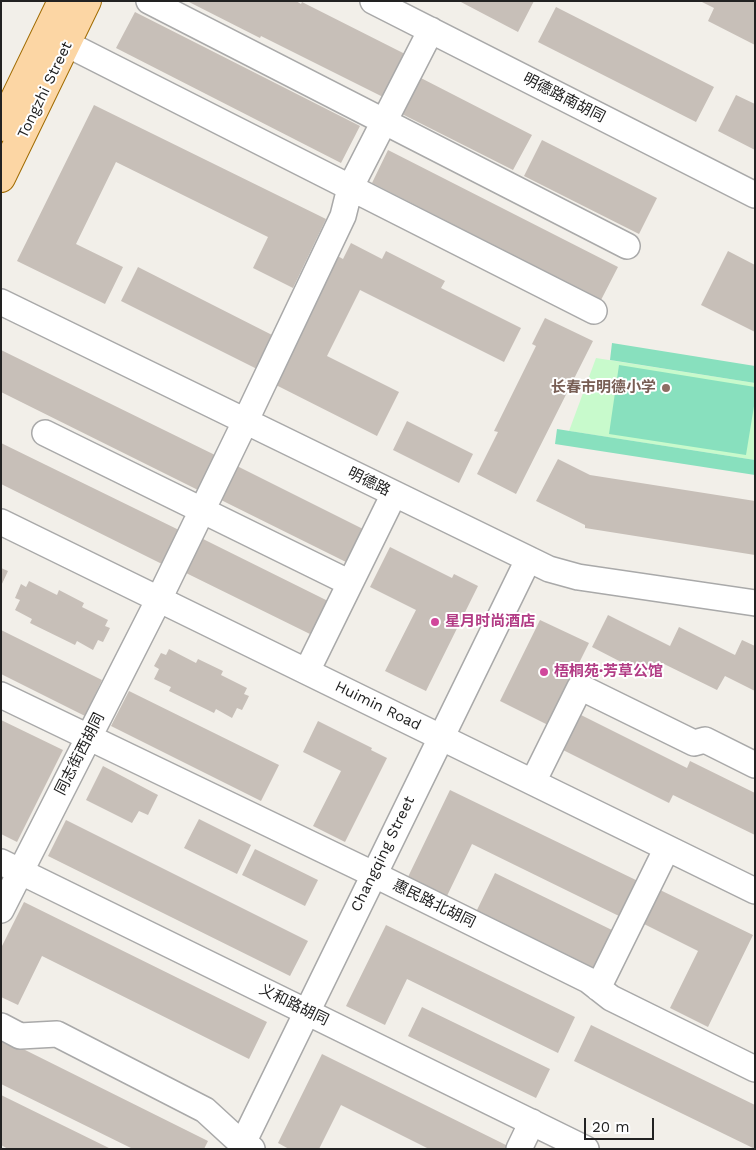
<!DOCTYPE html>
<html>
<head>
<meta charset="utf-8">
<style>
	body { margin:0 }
	#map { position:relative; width:756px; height:1150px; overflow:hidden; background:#f2efe9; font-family:"Work Sans",sans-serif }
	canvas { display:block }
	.frame { position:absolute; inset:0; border:2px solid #222; pointer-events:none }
	.scale { position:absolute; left:584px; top:1118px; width:70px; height:22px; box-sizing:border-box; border:2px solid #222; border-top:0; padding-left:6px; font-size:15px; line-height:18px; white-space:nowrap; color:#222; -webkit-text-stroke:4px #fff; paint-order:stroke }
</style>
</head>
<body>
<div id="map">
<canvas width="756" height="1150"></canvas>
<div class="frame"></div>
<div class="scale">20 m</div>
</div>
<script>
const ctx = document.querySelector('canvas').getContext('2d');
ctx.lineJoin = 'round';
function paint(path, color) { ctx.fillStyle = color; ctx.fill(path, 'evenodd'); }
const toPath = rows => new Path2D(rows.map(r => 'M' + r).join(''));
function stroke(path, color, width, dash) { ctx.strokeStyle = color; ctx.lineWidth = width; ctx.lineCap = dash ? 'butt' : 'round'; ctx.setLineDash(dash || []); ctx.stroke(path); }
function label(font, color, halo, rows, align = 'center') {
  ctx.font = font + ' "Work Sans","Noto Sans SC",sans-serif'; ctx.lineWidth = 4; ctx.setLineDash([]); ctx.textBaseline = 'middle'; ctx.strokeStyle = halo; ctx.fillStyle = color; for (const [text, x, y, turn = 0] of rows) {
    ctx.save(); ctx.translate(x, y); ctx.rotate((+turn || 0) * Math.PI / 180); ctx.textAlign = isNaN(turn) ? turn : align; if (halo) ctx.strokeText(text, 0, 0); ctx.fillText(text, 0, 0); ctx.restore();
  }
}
paint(toPath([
	[596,358,755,383,755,460,569,431]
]), '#c8facc');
paint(toPath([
	[612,343,755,366,755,383,610,360],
	[619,365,755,387,755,400,746,455,609,434],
	[557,429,755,460,755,475,555,444]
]), '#88e0be');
paint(toPath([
	[187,1,296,1,301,4,302,2,407,55,385,98,261,36,260,38],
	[459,1,534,1,518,32],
	[700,1,755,1,755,45,708,21,714,8],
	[556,7,714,87,696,122,538,42],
	[135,12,360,126,341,163,116,48],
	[417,76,532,135,513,170,398,112],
	[736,95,755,104,755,150,718,131],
	[94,105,326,219,293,288,253,268,268,237,116,162,76,244,123,267,105,304,17,261],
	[542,140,657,198,639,234,524,176],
	[388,150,618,267,601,300,372,183],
	[351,243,382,259,386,251,445,281,441,288,521,328,504,362,360,290,327,356,399,392,377,436,270,382,334,254,343,259],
	[728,251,755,265,755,332,701,305],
	[138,267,276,337,259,370,121,301],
	[545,318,593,341,516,494,477,474,498,432,494,431,536,346,532,344],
	[1,350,217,456,200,491,1,392],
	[407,421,473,454,459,483,393,450],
	[1,443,181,531,164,565,1,484],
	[558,459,590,475,755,501,755,555,585,528,585,525,536,501],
	[237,466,365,530,348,563,221,500],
	[201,538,328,601,312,635,184,572],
	[390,547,452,578,454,574,478,586,426,691,385,671,416,610,370,587],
	[1,568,8,571,1,586],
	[29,581,57,595,59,590,84,603,82,607,108,620,105,626,110,628,103,642,98,640,93,650,77,641,75,645,30,623,32,619,15,610,20,600,15,598,21,584,26,587],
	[608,615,670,646,679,627,735,655,742,640,755,646,755,691,725,676,717,690,662,663,654,679,592,647],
	[540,620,589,643,548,725,500,701],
	[1,630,102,680,85,716,1,674],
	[169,649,196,663,198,659,223,671,221,675,247,688,244,694,249,696,242,710,237,708,232,718,216,709,214,713,169,691,171,687,154,679,159,669,154,666,161,653,166,655],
	[129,691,279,765,261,801,111,726],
	[581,715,687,768,690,761,755,793,755,835,673,795,669,803,563,750],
	[1,720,63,750,17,842,1,834],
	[318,721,372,748,371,750,387,758,345,842,313,826,341,771,303,752],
	[103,766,158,795,148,815,139,811,132,823,86,800],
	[450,790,640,882,623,918,472,844,446,898,407,879],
	[199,819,251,845,237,874,184,848],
	[66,820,308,941,290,976,48,856],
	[255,849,318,880,305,906,242,875],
	[495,873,614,931,595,971,476,912],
	[658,889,753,935,708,1027,670,1008,698,951,642,923],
	[24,902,267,1022,249,1059,42,956,18,1005,1,997,1,948],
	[386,925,575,1017,558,1053,407,979,385,1025,346,1006],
	[422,1007,550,1069,536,1098,408,1036],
	[591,1025,755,1105,755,1149,574,1061],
	[1,1038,208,1141,204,1149,133,1149,1,1084],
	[322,1054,510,1147,509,1149,429,1149,341,1105,319,1149,289,1149,278,1143],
	[1,1095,111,1149,8,1149,1,1145]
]), '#c7bfb8');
const minor = toPath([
	[149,1,627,246],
	[373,1,755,195],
	[67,44,594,311],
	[1,302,549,569,578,577,755,603],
	[45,433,350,583],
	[1,522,755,891],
	[307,671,394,494],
	[1,695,373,874,588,980,611,998,755,1069],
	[533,782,580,687,694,743,705,740,755,765],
	[1,862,586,1149],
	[1,910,159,599,245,422,343,216,350,188,431,30],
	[598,988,667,848],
	[1,1026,20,1036,57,1034,205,1110,242,1144,252,1149],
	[240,1149,528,560],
	[519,1149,532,1122]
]);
const major = toPath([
	[1,127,62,1],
	[1,178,87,1]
]);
stroke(minor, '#a9a9a9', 28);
stroke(major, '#a06b00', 30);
stroke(minor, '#fff', 25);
stroke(major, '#fcd6a4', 28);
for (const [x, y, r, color] of [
	[666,388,5,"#8d6e63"],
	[435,622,5,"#d1479c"],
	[544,672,5,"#d1479c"]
]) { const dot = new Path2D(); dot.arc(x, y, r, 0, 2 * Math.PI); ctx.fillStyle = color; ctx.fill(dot); stroke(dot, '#fff', 2); }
label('15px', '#222', '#fff', [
	["Tongzhi Street",45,90,-64],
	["明德路南胡同",564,98,27],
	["明德路",369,482,26],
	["Huimin Road",378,706,26],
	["同志街西胡同",80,754,-63],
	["Changqing Street",383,854,-64],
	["惠民路北胡同",434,904,26],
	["义和路胡同",294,1005,26]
]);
label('bold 15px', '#785e54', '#fff', [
	["长春市明德小学",656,388]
], 'right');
label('bold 15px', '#b23c85', '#fff', [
	["星月时尚酒店",445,622],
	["梧桐苑·芳草公馆",554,672]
], 'left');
</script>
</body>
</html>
